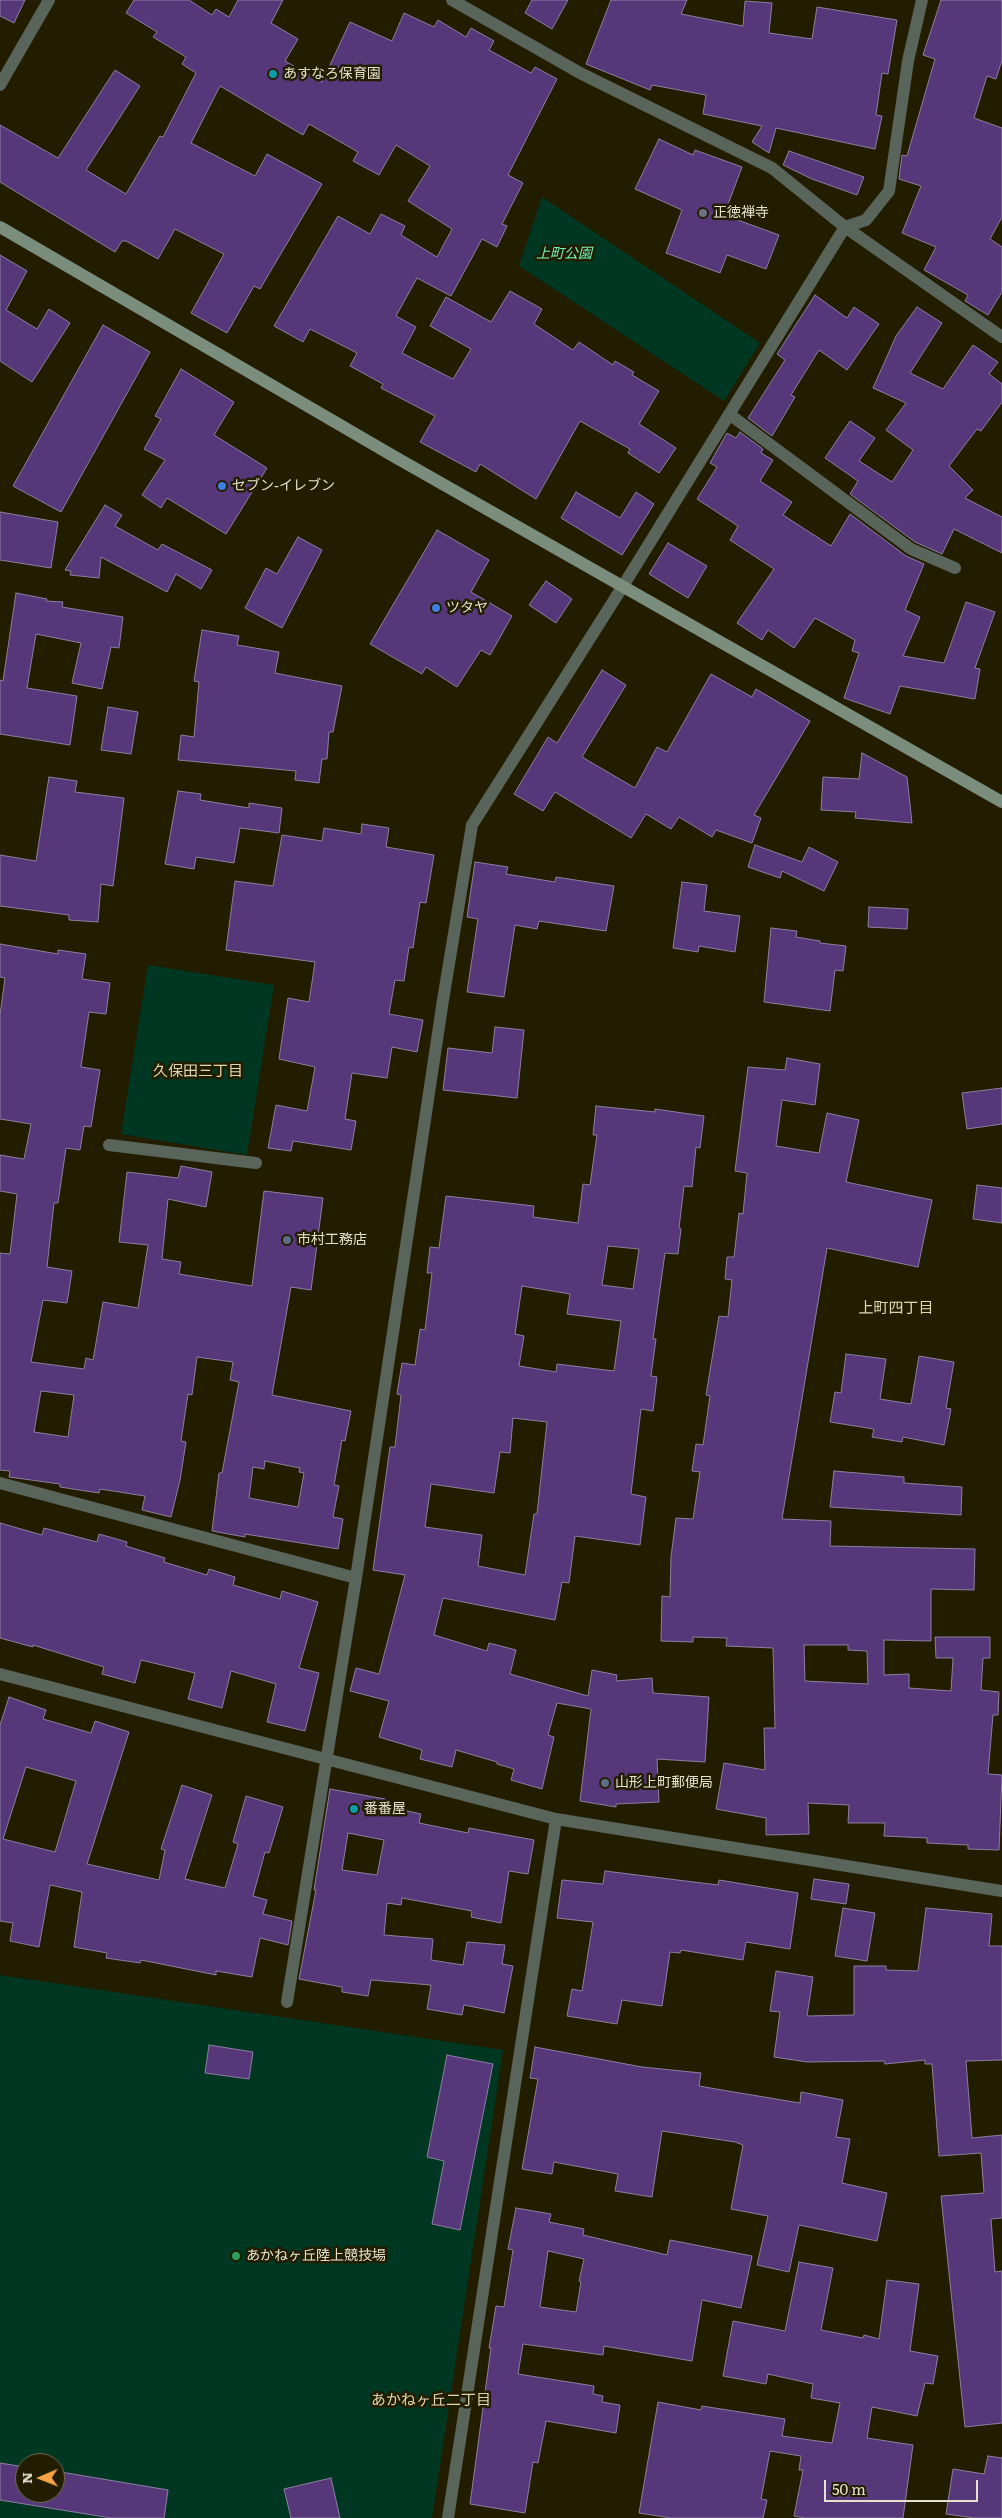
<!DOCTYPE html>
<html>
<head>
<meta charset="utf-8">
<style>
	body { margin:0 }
	#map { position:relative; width:1002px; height:2518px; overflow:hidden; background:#231d00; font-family:Literata,serif }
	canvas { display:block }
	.north { position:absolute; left:15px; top:2453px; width:50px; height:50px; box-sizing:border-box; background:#231d00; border:1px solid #706b53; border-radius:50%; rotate:269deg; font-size:14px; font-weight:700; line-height:20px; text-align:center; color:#e4e1cf }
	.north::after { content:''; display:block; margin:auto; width:18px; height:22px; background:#f5a345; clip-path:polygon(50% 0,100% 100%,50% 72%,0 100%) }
	.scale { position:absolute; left:824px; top:2480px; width:154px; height:22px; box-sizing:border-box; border:2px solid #e4e1cf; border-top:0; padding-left:6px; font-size:15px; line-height:18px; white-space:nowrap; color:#e4e1cf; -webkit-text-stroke:4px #231d00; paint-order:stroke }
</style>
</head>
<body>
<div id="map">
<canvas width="1002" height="2518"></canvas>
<div class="north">N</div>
<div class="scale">50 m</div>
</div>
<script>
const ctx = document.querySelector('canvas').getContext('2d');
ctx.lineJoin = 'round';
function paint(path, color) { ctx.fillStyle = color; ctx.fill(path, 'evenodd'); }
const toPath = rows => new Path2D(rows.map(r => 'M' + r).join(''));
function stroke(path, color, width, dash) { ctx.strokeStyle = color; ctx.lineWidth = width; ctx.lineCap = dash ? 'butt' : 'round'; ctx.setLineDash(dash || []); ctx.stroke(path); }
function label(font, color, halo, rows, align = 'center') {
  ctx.font = font + ' Literata,"Noto Sans JP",serif'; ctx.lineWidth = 5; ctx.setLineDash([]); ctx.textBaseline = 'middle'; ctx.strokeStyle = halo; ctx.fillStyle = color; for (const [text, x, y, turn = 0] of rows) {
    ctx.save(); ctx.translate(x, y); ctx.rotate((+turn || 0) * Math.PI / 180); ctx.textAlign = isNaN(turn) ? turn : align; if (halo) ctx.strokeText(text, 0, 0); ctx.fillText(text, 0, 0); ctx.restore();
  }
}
paint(toPath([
	[542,197,760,343,724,401,519,266],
	[148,965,274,985,247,1155,121,1134],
	[0,1975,503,2050,432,2518,0,2518],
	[25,2463,55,2463,55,2493,25,2493]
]), '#003723');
const building = toPath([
	[0,0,25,0,14,23,0,16,0,0],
	[134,0,189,0,212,15,216,9,229,17,238,0,283,0,271,23,298,39,285,61,322,82,350,22,392,41,404,13,434,27,438,20,466,37,471,28,494,41,489,50,531,73,535,67,557,79,508,175,523,183,502,224,507,226,497,247,482,239,451,296,417,278,396,316,416,327,402,353,453,379,471,349,430,326,446,297,491,322,510,291,542,309,534,324,573,350,579,342,613,365,615,361,634,372,632,375,659,391,639,424,676,448,659,473,628,453,630,449,580,421,536,499,480,464,476,472,420,442,435,416,381,388,383,384,350,366,357,353,310,329,303,342,274,326,338,216,370,234,381,214,405,226,401,235,437,257,452,229,408,201,430,166,396,145,379,175,353,161,358,152,309,124,303,135,220,86,191,143,255,176,267,154,322,184,260,289,254,286,227,333,191,313,224,254,175,229,158,259,126,241,122,241,115,252,0,182,0,125,58,158,115,70,140,86,86,170,126,194,160,136,163,137,196,73,182,64,186,57,153,37,157,32,126,13,134,0],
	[532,0,568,0,552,29,525,13,532,0],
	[611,0,687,0,681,14,743,26,745,1,772,3,769,33,812,39,817,7,897,20,888,74,882,73,876,115,882,116,875,149,776,128,769,153,752,142,762,126,703,114,706,95,652,85,650,90,586,64,611,0],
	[941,0,1002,0,1002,60,996,79,987,76,974,118,1002,128,1002,217,990,239,1002,247,1002,292,988,315,965,301,968,295,924,270,936,247,902,233,921,186,899,179,902,155,907,156,935,59,923,55,941,0],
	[659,139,693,155,695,150,742,167,724,215,779,235,766,269,727,255,720,273,666,253,682,210,635,189,659,139],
	[789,151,864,177,857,195,812,179,783,165,789,151],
	[0,255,27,271,6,310,37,329,49,309,70,323,32,382,0,361,0,255],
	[815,295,847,318,854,307,879,324,847,370,819,350,791,395,795,397,772,436,748,418,785,360,777,354,815,295],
	[917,307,942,323,910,373,943,389,973,345,998,362,989,374,1002,384,1002,402,981,431,977,429,949,466,973,490,965,498,1002,517,1002,553,954,529,942,554,915,542,850,494,858,481,825,458,850,421,875,438,859,461,892,482,913,450,886,430,906,403,873,388,896,336,917,307],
	[103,325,150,352,61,512,13,486,103,325],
	[181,369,234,402,214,435,267,468,226,534,167,498,161,508,142,495,165,460,144,449,161,419,155,416,181,369],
	[740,432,763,449,761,453,773,460,760,481,792,502,783,515,831,546,850,514,906,556,924,564,905,610,920,617,903,656,944,663,966,602,995,612,975,668,980,669,975,699,900,686,890,714,844,698,859,653,852,651,855,640,815,618,794,648,768,630,762,640,737,623,774,569,730,540,738,526,697,499,717,467,710,463,727,433,736,438,740,432],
	[576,492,620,518,636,492,654,504,622,555,561,518,576,492],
	[105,505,122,515,115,526,158,550,162,544,212,570,201,589,176,574,167,592,101,557,99,578,70,575,71,571,65,570,105,505],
	[0,512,58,522,51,568,0,560,0,512],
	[437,530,489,560,471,592,512,616,490,655,481,650,457,687,426,667,422,674,370,644,437,530],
	[298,537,322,550,282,628,245,608,266,568,277,574,298,537],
	[668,543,707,566,688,598,649,574,668,543],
	[546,581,572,599,556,623,529,605,546,581],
	[16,593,47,599,46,601,63,602,62,607,123,617,119,648,111,647,102,689,72,683,81,643,36,634,27,688,77,696,70,745,0,734,0,680,3,681,16,593],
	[202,630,239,636,237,645,279,652,275,673,342,686,333,732,329,732,327,759,322,759,319,783,295,780,296,771,178,760,181,735,194,737,199,682,194,681,202,630],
	[602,670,626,685,582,757,635,788,657,747,667,752,711,674,752,697,756,689,810,721,754,815,761,818,752,843,716,830,712,837,679,817,671,829,646,814,631,838,555,792,543,811,514,794,548,737,557,743,602,670],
	[108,707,138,712,131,754,101,750,108,707],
	[862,753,907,777,912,823,855,818,856,812,821,810,823,777,859,779,862,753],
	[49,777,77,781,75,792,124,798,113,886,101,884,98,922,69,920,69,915,0,906,0,855,36,861,49,777],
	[178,791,201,794,200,800,249,808,249,803,282,808,279,833,240,828,234,863,196,857,194,869,165,864,178,791],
	[362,824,389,828,386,847,434,855,426,903,420,902,413,948,409,947,404,981,395,980,389,1014,423,1020,417,1052,392,1047,387,1078,352,1073,345,1119,356,1121,351,1150,293,1141,291,1151,268,1148,276,1105,307,1111,315,1067,279,1059,288,998,309,1002,315,962,226,950,235,881,273,886,282,835,322,841,324,828,361,834,362,824],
	[755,845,802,862,809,847,838,862,824,891,782,871,780,878,748,867,755,845],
	[475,862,508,867,506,874,555,882,556,877,614,886,606,931,539,921,537,929,515,925,504,997,467,992,478,919,467,917,475,862],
	[682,882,707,885,704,911,740,916,735,952,699,946,698,952,673,948,682,882],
	[869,907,908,909,907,929,868,927,869,907],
	[771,928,797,931,796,937,820,941,820,943,846,946,843,971,835,970,830,1011,764,1002,771,928],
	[0,944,58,954,58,950,86,954,82,979,110,983,106,1014,89,1012,81,1067,100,1070,91,1127,84,1126,80,1150,66,1148,58,1203,54,1203,47,1267,72,1271,67,1303,43,1300,31,1362,84,1369,86,1358,93,1360,103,1302,138,1308,148,1245,119,1242,127,1172,178,1178,181,1166,212,1172,206,1207,168,1199,162,1259,181,1262,179,1274,252,1286,264,1191,323,1198,311,1290,291,1287,272,1395,351,1411,345,1441,342,1440,334,1485,339,1486,333,1517,343,1519,338,1549,245,1534,245,1537,212,1531,219,1473,222,1473,239,1382,230,1380,233,1362,197,1357,192,1395,188,1394,181,1441,186,1442,180,1480,171,1517,142,1510,145,1496,100,1489,99,1493,60,1487,60,1484,9,1477,10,1471,0,1470,0,1253,10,1254,17,1194,0,1191,0,1155,24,1159,31,1124,0,1119,0,1015,5,978,0,977,0,944],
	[41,1391,74,1395,68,1437,34,1432,41,1391],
	[265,1461,300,1468,299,1472,304,1473,298,1507,249,1498,253,1467,264,1469,265,1461],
	[495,1027,524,1030,517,1098,443,1090,448,1048,492,1053,495,1027],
	[787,1058,820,1064,815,1105,782,1100,776,1146,819,1153,827,1113,859,1120,846,1182,932,1200,918,1267,827,1248,782,1519,831,1521,830,1546,975,1549,974,1590,931,1589,931,1641,884,1640,884,1675,909,1674,909,1688,951,1691,953,1658,936,1658,935,1637,990,1637,990,1658,983,1658,981,1690,999,1692,998,1715,993,1715,988,1774,1002,1775,999,1850,968,1849,968,1845,927,1843,927,1838,884,1836,885,1823,848,1823,849,1805,808,1803,809,1834,766,1835,766,1818,716,1809,724,1763,765,1770,764,1728,775,1728,773,1648,726,1646,727,1638,693,1637,693,1642,661,1641,662,1596,670,1597,671,1557,676,1518,693,1519,700,1472,692,1471,696,1444,703,1445,710,1396,706,1395,719,1316,728,1317,732,1280,725,1279,727,1257,734,1257,739,1213,743,1214,747,1173,735,1171,748,1067,785,1070,787,1058],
	[804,1645,848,1645,848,1650,867,1651,868,1684,805,1681,804,1645],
	[1002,1088,1002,1124,967,1129,962,1093,1002,1088],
	[596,1106,655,1112,655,1109,704,1116,700,1148,696,1147,692,1187,684,1186,679,1228,681,1229,678,1254,665,1253,653,1339,656,1339,651,1376,657,1377,653,1411,641,1409,631,1494,646,1497,640,1545,575,1536,569,1583,562,1582,555,1620,443,1598,434,1635,487,1651,489,1643,516,1650,510,1674,588,1696,592,1670,617,1675,616,1681,652,1678,653,1693,709,1697,705,1762,657,1759,659,1802,616,1804,616,1807,580,1801,591,1709,557,1703,548,1735,554,1737,542,1789,511,1780,514,1769,497,1764,497,1762,456,1750,452,1767,420,1759,422,1750,379,1737,389,1701,350,1691,356,1668,379,1674,405,1575,373,1570,390,1447,395,1447,401,1395,397,1394,402,1363,415,1365,420,1329,425,1330,432,1273,427,1273,430,1247,439,1248,446,1196,534,1206,533,1217,578,1223,583,1184,590,1185,597,1135,593,1135,596,1106],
	[608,1246,639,1249,633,1289,602,1285,608,1246],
	[522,1286,570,1294,567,1314,621,1321,614,1371,557,1364,556,1372,519,1366,524,1336,515,1334,522,1286],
	[513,1418,547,1422,537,1514,534,1514,525,1575,478,1566,482,1535,425,1527,431,1484,494,1493,500,1452,510,1453,513,1418],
	[977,1185,1002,1188,1002,1223,973,1219,977,1185],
	[846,1354,886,1359,880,1399,911,1404,919,1356,954,1362,946,1408,951,1409,944,1445,903,1437,902,1442,872,1437,874,1429,830,1422,835,1392,841,1393,846,1354],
	[834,1471,904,1477,904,1483,962,1487,961,1515,830,1507,834,1471],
	[0,1523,42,1535,44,1528,97,1542,99,1534,127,1542,126,1546,165,1558,164,1562,207,1575,209,1569,235,1577,233,1585,280,1599,282,1591,318,1602,299,1668,319,1673,305,1731,267,1722,276,1684,231,1671,222,1708,188,1699,195,1673,141,1660,135,1683,102,1674,104,1667,33,1645,33,1647,0,1638,0,1523],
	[9,1697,46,1710,43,1719,91,1733,95,1721,129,1732,87,1864,159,1880,165,1850,161,1849,182,1785,212,1795,185,1879,225,1888,238,1844,233,1842,246,1796,283,1807,269,1853,265,1852,253,1896,267,1900,263,1914,292,1921,288,1945,260,1938,252,1977,216,1971,216,1975,141,1960,140,1963,106,1958,107,1953,74,1947,82,1892,50,1885,39,1947,10,1941,13,1923,0,1921,0,1725,9,1697],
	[26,1767,76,1781,55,1852,3,1839,26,1767],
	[330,1789,385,1799,384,1806,421,1814,419,1823,468,1833,469,1828,534,1840,528,1874,509,1871,501,1923,471,1917,472,1911,402,1898,401,1905,387,1903,384,1935,433,1939,431,1960,463,1965,467,1942,505,1945,502,1964,513,1966,504,2013,464,2005,462,2015,427,2009,431,1985,371,1980,368,1996,342,1992,342,1987,299,1979,316,1890,314,1890,330,1789],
	[348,1833,384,1840,377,1875,342,1870,348,1833],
	[605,1871,718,1885,719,1880,798,1893,790,1949,746,1942,743,1960,681,1950,680,1953,670,1952,662,2006,622,2000,617,2024,567,2016,572,1989,582,1991,593,1922,557,1918,562,1880,603,1884,605,1871],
	[814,1879,849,1884,846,1904,811,1899,814,1879],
	[843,1908,875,1913,867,1961,835,1956,843,1908],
	[926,1908,992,1914,989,1946,1002,1946,1002,2060,966,2061,972,2138,1002,2135,1002,2218,991,2219,995,2272,1002,2271,1002,2423,965,2427,941,2196,984,2193,981,2153,939,2156,932,2064,925,2064,925,2060,885,2064,884,2061,807,2062,774,2057,780,2012,770,2011,776,1971,813,1977,807,2016,854,2015,854,1966,886,1966,886,1970,918,1971,926,1908],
	[209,2045,253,2052,249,2079,205,2073,209,2045],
	[535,2047,642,2067,701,2073,699,2086,722,2090,800,2103,801,2092,843,2100,836,2137,850,2139,842,2183,887,2193,877,2241,799,2225,789,2272,757,2265,768,2216,731,2209,743,2145,735,2142,662,2131,652,2197,615,2191,618,2174,554,2162,552,2174,522,2169,538,2079,530,2078,535,2047],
	[447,2055,493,2064,460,2230,432,2224,444,2161,427,2157,447,2055],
	[516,2208,551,2214,549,2222,584,2229,583,2235,667,2255,670,2240,752,2256,741,2308,702,2300,692,2361,604,2346,603,2355,523,2344,518,2374,594,2386,593,2394,603,2396,602,2402,620,2405,616,2433,546,2421,538,2463,533,2462,525,2513,470,2504,491,2348,489,2348,496,2306,504,2307,513,2250,508,2249,516,2208],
	[548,2251,584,2259,579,2281,581,2282,576,2312,540,2307,548,2251],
	[799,2262,833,2268,821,2330,863,2338,864,2335,879,2339,887,2280,919,2284,910,2351,938,2356,933,2384,925,2383,917,2416,872,2407,867,2438,913,2445,903,2518,805,2518,794,2516,803,2470,799,2470,801,2456,770,2451,761,2499,767,2500,763,2518,671,2518,639,2513,658,2402,701,2410,702,2406,785,2419,782,2436,832,2443,840,2403,811,2398,813,2384,768,2374,766,2384,723,2376,733,2321,785,2331,799,2262],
	[988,2456,1002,2458,1002,2518,974,2518,946,2514,953,2469,984,2474,988,2456],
	[0,2463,25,2467,25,2493,55,2493,55,2471,168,2490,164,2518,111,2518,0,2500,0,2463],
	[331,2478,340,2518,291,2518,284,2489,331,2478]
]);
paint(building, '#56387a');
stroke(building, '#8c7f9f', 1);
stroke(toPath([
	[452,0,580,73,772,168,845,227,1002,337],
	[0,85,49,0],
	[729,414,911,549,955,568],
	[109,1145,256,1163],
	[0,1483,356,1578],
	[0,1674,556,1819,1002,1891],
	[287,2002,356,1578,443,1000,472,825,623,586,845,227,866,220,889,191,908,61,922,0],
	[448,2518,556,1819]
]), '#59655b', 12);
stroke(toPath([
	[0,227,395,457,1002,802]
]), '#7b8e7e', 12);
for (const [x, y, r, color] of [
	[273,74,5,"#0f9aa8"],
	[703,213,5,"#6b7280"],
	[222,486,5,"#3f7fe0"],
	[436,608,5,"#3f7fe0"],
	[287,1240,5,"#5c6f8a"],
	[605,1783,5,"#5c6f8a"],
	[354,1809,5,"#0f9aa8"],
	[236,2256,5,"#2e9e5b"]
]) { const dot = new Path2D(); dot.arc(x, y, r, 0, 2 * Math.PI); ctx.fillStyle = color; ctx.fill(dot); stroke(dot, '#231d00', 2); }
label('14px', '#e4e1cf', '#231d00', [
	["あすなろ保育園",283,74],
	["正徳禅寺",713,213],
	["セブン-イレブン",232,486],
	["ツタヤ",446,608],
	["市村工務店",297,1240],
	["山形上町郵便局",615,1783],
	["番番屋",364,1809],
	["あかねヶ丘陸上競技場",246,2256]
], 'left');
label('italic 14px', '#72f4bc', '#231d00', [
	["上町公園",564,254]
]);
label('15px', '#ddd6b1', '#231d00', [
	["久保田三丁目",198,1072],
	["上町四丁目",896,1309],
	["あかねヶ丘二丁目",431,2401]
]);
</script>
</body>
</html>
